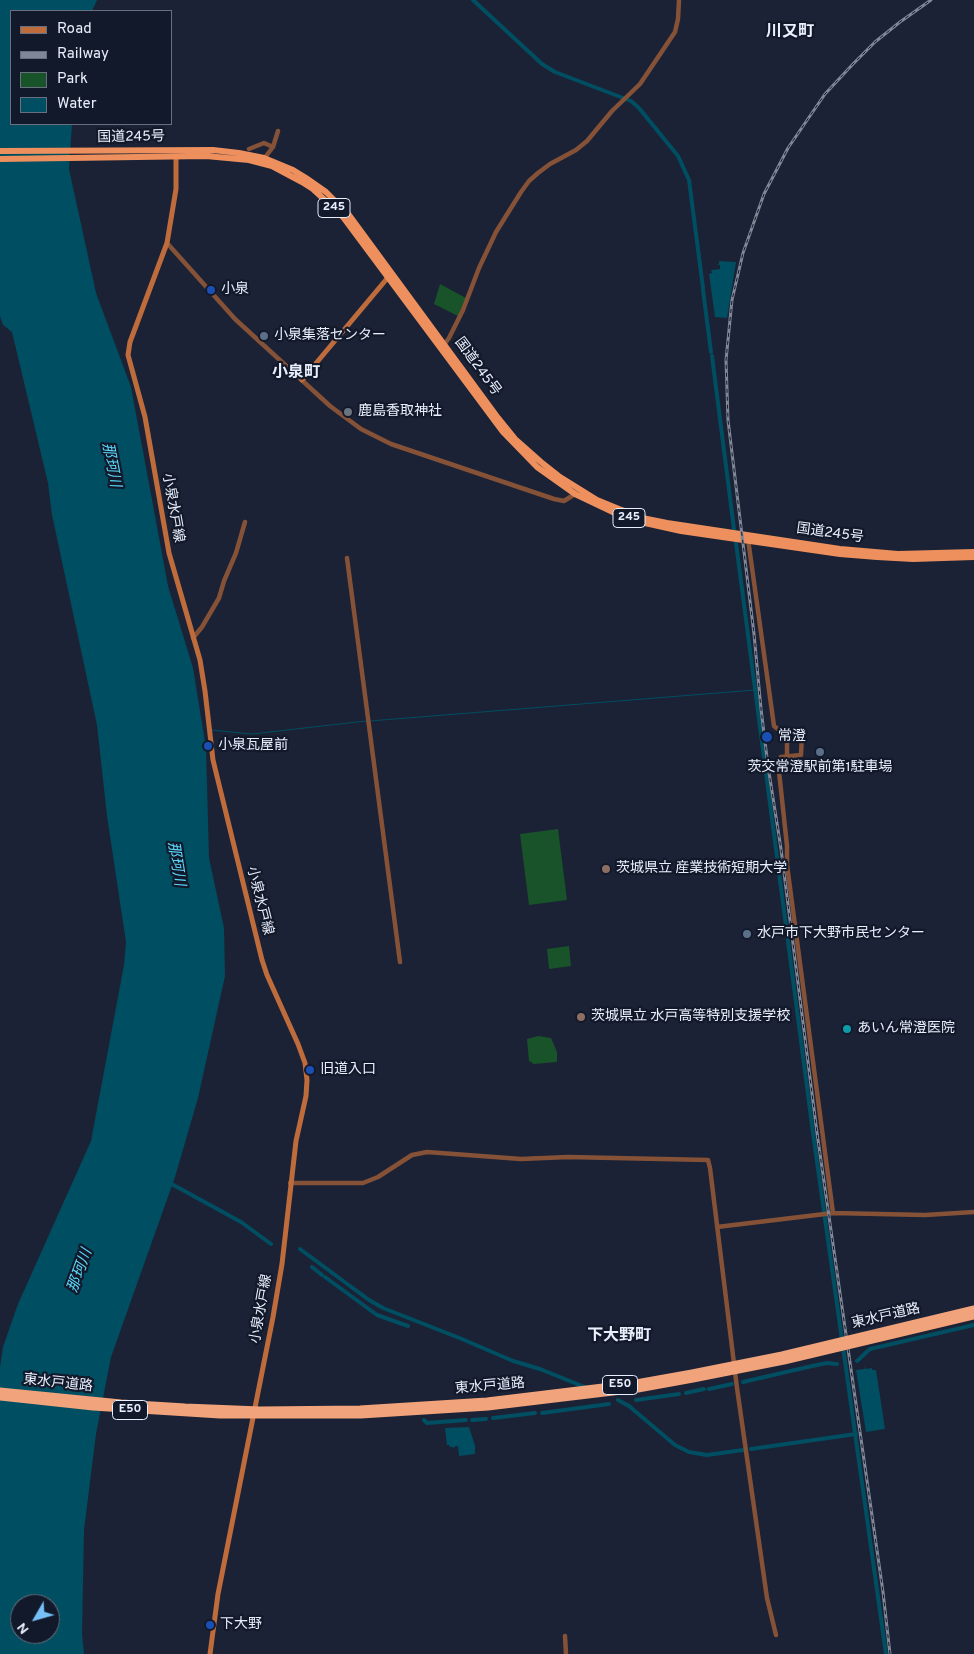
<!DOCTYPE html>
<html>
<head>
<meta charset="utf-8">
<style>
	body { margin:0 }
	#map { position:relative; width:974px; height:1654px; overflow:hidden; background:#1b2235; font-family:Overpass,sans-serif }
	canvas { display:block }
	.legend { position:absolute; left:10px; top:10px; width:162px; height:115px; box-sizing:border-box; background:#12192a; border:1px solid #686f7e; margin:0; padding:6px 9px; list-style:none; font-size:15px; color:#e9effc }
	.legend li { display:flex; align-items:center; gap:10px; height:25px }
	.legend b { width:25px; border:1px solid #686f7e }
	.north { position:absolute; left:10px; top:1594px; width:50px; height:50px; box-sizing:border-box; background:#12192a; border:1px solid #686f7e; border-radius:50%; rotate:232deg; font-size:14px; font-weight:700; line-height:20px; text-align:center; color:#e9effc }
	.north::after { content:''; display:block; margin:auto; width:18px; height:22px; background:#76c0f7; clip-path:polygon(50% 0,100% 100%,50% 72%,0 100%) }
</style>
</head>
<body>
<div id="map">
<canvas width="974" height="1654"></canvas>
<ul class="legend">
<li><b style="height:6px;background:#bf6c3d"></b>Road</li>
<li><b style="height:6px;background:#808797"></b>Railway</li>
<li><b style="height:14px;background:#195329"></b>Park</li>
<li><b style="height:14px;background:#004e61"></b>Water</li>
</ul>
<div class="north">N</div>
</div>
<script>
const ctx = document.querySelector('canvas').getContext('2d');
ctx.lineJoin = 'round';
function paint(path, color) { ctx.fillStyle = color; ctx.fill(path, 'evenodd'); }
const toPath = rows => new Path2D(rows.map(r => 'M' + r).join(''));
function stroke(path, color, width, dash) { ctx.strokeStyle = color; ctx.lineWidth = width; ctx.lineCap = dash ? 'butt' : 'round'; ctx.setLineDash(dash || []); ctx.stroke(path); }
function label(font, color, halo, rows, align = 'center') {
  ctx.font = font + ' Overpass,"Noto Sans JP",sans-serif'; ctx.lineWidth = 4.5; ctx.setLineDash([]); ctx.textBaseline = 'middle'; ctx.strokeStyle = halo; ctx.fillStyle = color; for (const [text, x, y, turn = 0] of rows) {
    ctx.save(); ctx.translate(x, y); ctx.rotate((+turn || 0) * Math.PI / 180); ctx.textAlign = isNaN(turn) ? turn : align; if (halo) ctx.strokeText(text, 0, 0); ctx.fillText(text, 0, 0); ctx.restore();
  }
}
paint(toPath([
	[440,284,466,298,458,316,434,304],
	[558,829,567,900,529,905,520,834],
	[569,946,571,966,549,969,547,949],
	[538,1036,551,1038,557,1052,557,1062,534,1064,529,1061,527,1039]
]), '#195329');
paint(toPath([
	[0,0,97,0,92,11,11,11,11,124,72,124,69,169,96,293,131,387,168,586,193,668,206,748,209,858,224,928,225,976,198,1098,175,1177,111,1357,96,1434,84,1530,82,1634,84,1654,0,1654,0,1367,3,1347,18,1304,91,1141,124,965,126,942,107,816,97,725,52,515,48,483,12,332,3,325,0,316],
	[20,1604,50,1604,50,1634,20,1634],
	[719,261,736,262,727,318,715,317,709,274,712,273,711,270,720,269,720,265,717,265,719,264],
	[864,1366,865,1369,872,1368,872,1370,876,1370,885,1429,866,1432,856,1370,864,1369],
	[469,1427,475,1446,475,1454,459,1456,458,1446,454,1447,453,1450,453,1447,450,1447,449,1445,447,1445,445,1428]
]), '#004e61');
stroke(toPath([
	[370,721,755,690],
	[211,730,252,734,366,721]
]), '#004e61', 1);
stroke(toPath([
	[473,0,542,64,555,72,631,101,639,108,678,156,689,180,703,288],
	[703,290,711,352],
	[712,356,734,529],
	[736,543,813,1133,886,1654],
	[168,1182,241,1222,271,1244],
	[300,1249,369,1300,383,1308,462,1339,513,1361,540,1369,587,1388],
	[312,1267,322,1275],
	[325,1277,377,1315,408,1326],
	[857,1361,870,1349,974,1325],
	[743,1382,812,1366,827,1363,837,1364],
	[709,1389,732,1384],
	[686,1393,704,1389],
	[618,1400,629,1406,675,1445,689,1452,707,1455,743,1450],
	[636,1400,679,1394],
	[542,1413,609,1404],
	[493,1418,535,1413],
	[424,1420,427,1423,466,1420],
	[472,1420,486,1419],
	[751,1449,856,1434]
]), '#004e61', 4);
stroke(toPath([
	[249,149,264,143,273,147],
	[263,160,273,147,278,131],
	[167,243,235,319,330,406,361,429,391,444,554,499,564,501,575,494,578,489],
	[443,346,449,338,463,310,479,268,496,232,521,192,529,181,538,173,550,164,576,150,587,141,612,111,640,84,675,32,678,19,679,0],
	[748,539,774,726,779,730,800,730,802,734,801,755,781,757,778,762,787,846,787,865,833,1213],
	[347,558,400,962],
	[193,638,202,627,219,598,224,581,236,553,245,522],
	[787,730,787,755],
	[290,1183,363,1183,378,1177,412,1155,427,1152,521,1159,568,1157,708,1160,710,1168,737,1388,767,1598,776,1635],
	[717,1227,833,1213,925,1215,974,1212],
	[565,1636,566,1654]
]), '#865237', 4.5);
stroke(toPath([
	[176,157,176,189,167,243,130,342,128,355,145,417,169,553,200,660,205,691,213,760,262,960,267,975,298,1044,305,1063,307,1080,306,1096,296,1141,282,1264,273,1317,218,1594,210,1654],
	[302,380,390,275]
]), '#bf6c3d', 5);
stroke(toPath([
	[0,151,213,150,239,153,264,158,293,170,306,178,326,192,349,215,498,418,515,439,541,462,560,477,597,500,619,509,647,519,667,523,840,549,898,554,974,552],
	[0,159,206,156,249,160,272,166,302,182,313,189,343,217,503,432,537,467,575,494,617,514,645,523,681,531,840,554,877,557,913,559,974,557]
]), '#ee905e', 6);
const rail = toPath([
	[890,1654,883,1592,817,1133,781,849,768,766,761,709,754,634,728,420,726,360,732,300,743,253,764,194,788,148,825,94,853,64,875,42,900,22,931,0]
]);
stroke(rail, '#808797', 3);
stroke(rail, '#12192a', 1, [4]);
stroke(toPath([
	[0,1391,121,1403,185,1407,260,1410,360,1409,487,1401,636,1383,692,1373,782,1355,974,1309],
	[0,1397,93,1407,220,1415,361,1415,488,1407,638,1389,693,1379,784,1361,974,1316]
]), '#f1a37b', 7);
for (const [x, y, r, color] of [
	[211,290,5,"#1a4fb4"],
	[264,336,5,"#5c6f8a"],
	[348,412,5,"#6b7280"],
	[767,737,6,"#1a4fb4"],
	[208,746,5,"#1a4fb4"],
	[820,752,5,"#5c6f8a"],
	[606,869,5,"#8d6e63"],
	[747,934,5,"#5c6f8a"],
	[581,1017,5,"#8d6e63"],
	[847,1029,5,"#0f9aa8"],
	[310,1070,5,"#1a4fb4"],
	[210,1625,5,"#1a4fb4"]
]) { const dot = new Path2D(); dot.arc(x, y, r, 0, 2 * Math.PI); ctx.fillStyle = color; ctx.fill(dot); stroke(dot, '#12192a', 2); }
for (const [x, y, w] of [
	[334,208,32],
	[629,518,32],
	[620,1385,35],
	[130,1410,35]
]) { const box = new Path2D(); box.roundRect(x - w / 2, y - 9.5, w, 19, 4); ctx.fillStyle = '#12192a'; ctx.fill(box); stroke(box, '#e9effc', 1); }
label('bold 12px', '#e9effc', null, [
	["245",334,208],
	["245",629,518],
	["E50",620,1385],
	["E50",130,1410]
]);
label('14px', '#e9effc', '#12192a', [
	["国道245号",131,138,-1],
	["国道245号",477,367,54],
	["小泉水戸線",172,508,80],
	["国道245号",830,534,8],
	["小泉水戸線",259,901,76],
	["小泉水戸線",262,1309,-80],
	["東水戸道路",886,1317,-13],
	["東水戸道路",58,1384,6],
	["東水戸道路",490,1387,-5]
]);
label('14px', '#e9effc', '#12192a', [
	["小泉",221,290],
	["小泉集落センター",274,336],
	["鹿島香取神社",358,412],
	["常澄",778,737],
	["小泉瓦屋前",218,746],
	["茨交常澄駅前第1駐車場",820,768,"center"],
	["茨城県立 産業技術短期大学",616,869],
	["水戸市下大野市民センター",757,934],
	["茨城県立 水戸高等特別支援学校",591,1017],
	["あいん常澄医院",857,1029],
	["旧道入口",320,1070],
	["下大野",220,1625]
], 'left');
label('italic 15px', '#5ad7fa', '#12192a', [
	["那珂川",110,465,79],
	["那珂川",175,864,81],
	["那珂川",81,1271,-70]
]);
label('bold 16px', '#e9effc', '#12192a', [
	["川又町",790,33],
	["小泉町",296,374],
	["下大野町",619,1337]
]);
</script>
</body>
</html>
